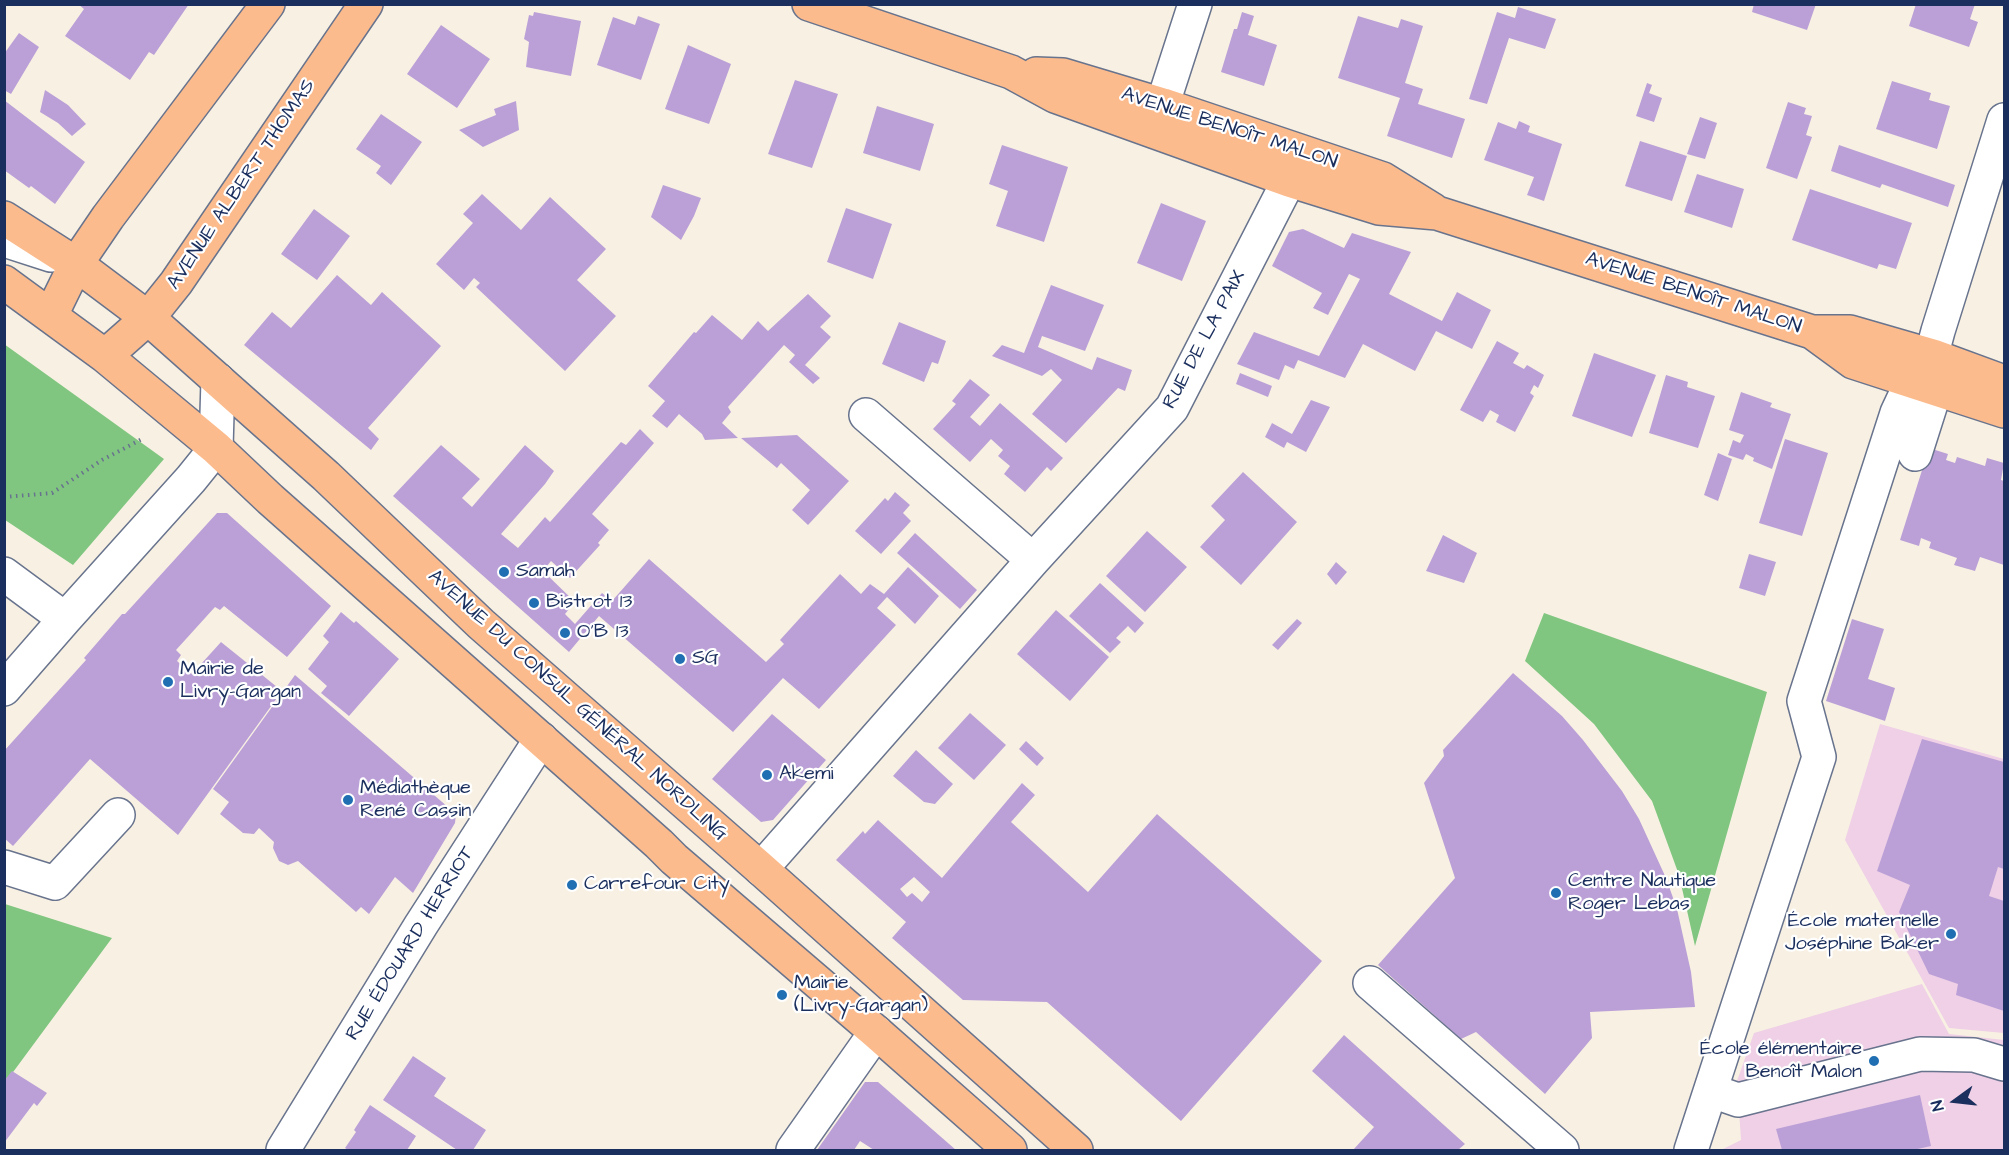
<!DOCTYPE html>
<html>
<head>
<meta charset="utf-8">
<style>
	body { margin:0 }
	#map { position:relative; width:2009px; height:1155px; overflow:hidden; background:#f8f1e3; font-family:"Architects Daughter",sans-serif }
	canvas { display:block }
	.frame { position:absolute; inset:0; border:6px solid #1b2f5e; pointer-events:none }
	.north { position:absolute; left:1925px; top:1071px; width:60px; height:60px; -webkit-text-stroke:4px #fff; paint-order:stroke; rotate:255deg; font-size:16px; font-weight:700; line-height:24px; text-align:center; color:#1b2f5e }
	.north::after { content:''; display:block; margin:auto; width:21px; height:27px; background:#1b2f5e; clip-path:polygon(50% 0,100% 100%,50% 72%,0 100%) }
</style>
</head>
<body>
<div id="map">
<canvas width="2009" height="1155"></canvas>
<div class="frame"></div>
<div class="north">N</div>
</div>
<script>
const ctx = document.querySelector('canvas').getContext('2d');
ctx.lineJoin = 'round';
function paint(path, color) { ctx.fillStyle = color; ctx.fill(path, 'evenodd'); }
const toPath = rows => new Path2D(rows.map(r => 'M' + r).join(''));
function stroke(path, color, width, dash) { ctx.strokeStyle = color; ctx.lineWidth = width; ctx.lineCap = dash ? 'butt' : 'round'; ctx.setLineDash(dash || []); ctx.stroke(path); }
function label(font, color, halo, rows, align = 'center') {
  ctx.font = font + ' "Architects Daughter",sans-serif'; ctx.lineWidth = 4.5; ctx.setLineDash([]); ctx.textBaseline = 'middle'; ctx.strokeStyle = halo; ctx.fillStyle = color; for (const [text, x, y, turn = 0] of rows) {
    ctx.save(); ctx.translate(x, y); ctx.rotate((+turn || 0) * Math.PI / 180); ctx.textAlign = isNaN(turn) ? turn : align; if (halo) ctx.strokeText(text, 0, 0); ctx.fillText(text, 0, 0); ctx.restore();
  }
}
paint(toPath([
	[1880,724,2004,759,2004,1033,1949,1028,1845,840],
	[1922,984,1949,1034,2004,1040,2004,1150,1721,1150,1741,1140,1737,1081,1754,1033]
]), '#efd0e6');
paint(toPath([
	[4,344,164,459,73,565,5,520],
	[1544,613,1767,692,1695,946,1679,875,1652,801,1594,724,1525,661],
	[5,904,112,938,5,1083]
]), '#81c680');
paint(toPath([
	[78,4,189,4,154,55,149,52,130,80,65,36,84,9],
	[1754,4,1816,4,1807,30,1752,12],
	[1916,4,1975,4,1970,19,1978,22,1969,47,1909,26],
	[1518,7,1556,19,1545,49,1509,38,1487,104,1469,99,1497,12,1515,18],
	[534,12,581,21,571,76,526,67,529,42,524,39,529,15,533,16],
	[1242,12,1254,16,1248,35,1277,45,1264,86,1221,72,1234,29,1237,29],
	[638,16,660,24,641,80,597,65,613,17,635,25],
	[1358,16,1398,28,1401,19,1423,26,1405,83,1423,89,1418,104,1465,119,1452,158,1387,136,1400,98,1338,78],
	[441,25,490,59,457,108,407,74],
	[19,33,39,47,11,94,4,90,4,54],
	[688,45,731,64,709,124,665,109],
	[795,80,838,94,812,168,768,154],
	[1892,81,1931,93,1929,100,1950,106,1937,149,1876,129],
	[1647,83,1652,85,1649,93,1662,98,1654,122,1636,116],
	[45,90,68,105,86,124,72,136,58,123,40,112],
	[4,100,85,162,55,204,31,186,29,188,4,170],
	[516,101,519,130,483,147,459,130,496,115,494,109],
	[1788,102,1806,108,1804,114,1812,116,1806,135,1812,137,1797,179,1766,168],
	[877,106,934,124,920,171,863,153],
	[381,114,422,142,391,185,376,173,381,166,356,149],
	[1700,117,1717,123,1705,159,1687,154],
	[1519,121,1530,126,1528,132,1562,144,1544,201,1527,195,1534,177,1484,160,1498,122,1516,129],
	[1640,141,1687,156,1672,201,1625,186],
	[1002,145,1068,167,1044,242,996,226,1008,191,989,184],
	[1839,145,1955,185,1948,207,1882,184,1880,188,1831,171],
	[1697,174,1744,189,1732,228,1684,212],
	[663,185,701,198,694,216,681,240,651,217],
	[1810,189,1912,223,1896,269,1879,264,1877,269,1792,240],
	[482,194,521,230,550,197,606,249,577,280,616,316,565,371,476,287,480,283,474,278,464,290,436,264,473,223,463,214],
	[1161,203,1206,221,1182,281,1137,263],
	[846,208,892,224,873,279,827,262],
	[314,209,350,236,317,280,281,254],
	[1303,229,1344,248,1352,233,1411,252,1389,294,1442,321,1457,292,1491,310,1472,349,1436,331,1415,371,1363,344,1345,378,1298,360,1294,369,1285,365,1279,380,1237,364,1254,332,1319,356,1360,279,1349,274,1328,315,1313,308,1322,293,1272,266,1289,232],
	[337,275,371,305,382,292,441,346,368,428,379,439,371,450,244,345,272,312,291,328],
	[1051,285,1104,305,1085,351,1042,336,1038,347,1092,370,1097,357,1132,370,1125,391,1118,388,1066,443,1032,414,1062,380,1051,369,1042,376,992,356,1002,345,1024,353],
	[808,294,831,316,820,327,831,337,805,365,820,378,813,384,789,362,795,355,784,345,728,407,731,412,722,423,738,438,705,440,702,434,679,414,667,428,652,416,665,401,648,386,694,332,696,333,712,315,742,340,758,321,768,331],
	[899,322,946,341,938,364,932,362,924,382,882,364],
	[1497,341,1519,353,1513,363,1524,369,1527,365,1544,375,1538,388,1534,385,1530,393,1534,396,1515,432,1496,422,1499,415,1490,410,1483,422,1460,410],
	[1594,353,1656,375,1632,437,1572,416],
	[1240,373,1272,386,1268,397,1236,384],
	[1666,375,1688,382,1687,387,1715,396,1698,448,1649,433],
	[970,379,990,395,970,417,980,426,1000,403,1063,458,1051,471,1047,467,1025,492,1004,474,1010,466,998,456,1003,450,991,439,970,462,933,429,956,404,952,401],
	[1741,392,1772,403,1770,407,1791,414,1772,469,1753,461,1754,458,1746,454,1743,460,1728,455,1733,440,1740,443,1744,435,1729,430],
	[1311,400,1330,407,1306,452,1287,442,1284,448,1265,437,1272,423,1292,434],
	[640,429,654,443,592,514,609,530,598,543,600,545,570,578,551,561,543,571,575,602,565,614,575,624,602,593,612,601,649,559,766,662,784,644,780,640,840,574,861,594,870,584,884,594,908,567,939,596,915,624,887,597,877,608,896,625,819,709,783,678,733,732,599,616,569,652,393,496,441,445,480,479,462,498,472,507,525,445,554,471,545,484,501,534,518,548,545,517,550,522,621,442,626,445],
	[797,435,849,481,808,525,792,510,810,490,781,463,777,468,741,438],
	[1785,439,1828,453,1802,536,1759,523],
	[1929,448,1948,454,1946,460,1955,463,1957,457,1985,466,1987,458,2004,463,2001,480,2004,481,2004,565,1980,557,1975,571,1954,565,1957,558,1929,548,1931,542,1921,538,1919,546,1900,540],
	[1718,453,1732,459,1718,501,1704,495],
	[1243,472,1297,522,1241,585,1200,547,1225,520,1211,506],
	[895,492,910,505,903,513,911,521,881,554,855,531,885,498,888,501],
	[217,513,227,513,331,606,287,657,224,606,220,610,215,607,176,650,181,655,177,661,192,674,221,642,282,691,178,835,90,759,13,846,4,838,4,751,86,660,84,658,122,614,125,614],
	[1147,531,1187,567,1145,612,1106,576],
	[915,533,977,590,960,609,897,553],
	[1443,535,1477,553,1464,583,1426,571],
	[1749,554,1776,562,1765,596,1739,588],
	[1336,562,1347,572,1336,585,1327,574],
	[1100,583,1144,623,1135,633,1128,626,1116,638,1121,642,1110,653,1069,616],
	[1056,610,1109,657,1070,701,1017,654],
	[341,612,354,623,356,621,399,659,349,716,321,693,327,686,308,669,329,642,323,636],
	[1297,619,1302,623,1278,650,1272,645],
	[1852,619,1884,629,1868,679,1895,688,1885,721,1826,701],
	[1513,673,1562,716,1583,740,1622,791,1639,819,1666,878,1677,909,1691,972,1695,1007,1590,1012,1592,1038,1545,1094,1476,1032,1461,1039,1378,965,1455,878,1424,783,1444,756,1443,750],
	[295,675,456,814,455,823,413,893,395,877,369,914,361,907,356,912,298,861,288,865,279,861,273,848,274,842,259,828,254,834,243,833,220,814,229,802,213,789],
	[970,713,1006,745,974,780,938,748],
	[772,714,826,760,773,820,761,822,712,779],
	[1922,739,2004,762,2004,869,1998,867,1989,896,2004,901,2004,1011,1956,995,1958,984,1929,974,1899,912,1910,885,1877,871],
	[1026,741,1044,758,1037,766,1019,749],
	[916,750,953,784,935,804,924,802,893,776],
	[1022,783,1035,795,1011,822,1088,892,1157,814,1322,961,1181,1121,1047,1002,963,1000,892,938,906,922,836,860,863,831,865,834,878,820,942,878],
	[914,877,930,892,922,902,912,893,907,897,900,889],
	[1344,1035,1465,1144,1458,1150,1353,1150,1374,1127,1312,1071],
	[413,1056,446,1078,434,1096,486,1130,473,1150,457,1150,383,1100],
	[12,1071,47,1093,37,1106,34,1103,4,1143,4,1081],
	[865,1082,878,1082,956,1150,874,1150,860,1141,854,1150,817,1150],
	[1920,1095,1931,1146,1913,1150,1782,1150,1776,1129],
	[370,1105,416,1136,407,1150,348,1150,345,1148,356,1132,354,1130]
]), '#bba0d7');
const minor = toPath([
	[1154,131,1195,4],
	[4,240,51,255],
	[1924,383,1938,331,2004,120],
	[866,415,1033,560],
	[1915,454,1936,388],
	[4,574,65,619],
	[4,689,65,619,191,479,216,448,218,380],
	[4,867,55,883,118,815],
	[761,869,1033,560,1172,408,1289,180,1297,154],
	[1370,983,1562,1150],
	[1712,1091,1738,1100,1920,1054,1974,1055,2004,1064],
	[283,1150,421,925,541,739],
	[793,1150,876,1032],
	[1691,1150,1819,757,1804,701,1897,413,1912,381]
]);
const major = toPath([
	[809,4,1011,72,1055,96,1289,180,1379,208,1437,213,1812,332,1853,362,2004,411],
	[1036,74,1063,75,1163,105,1383,179,1433,210],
	[4,218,76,264,148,318,326,476,481,624,761,869,1076,1150],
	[4,282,105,356,216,448,270,499,659,844,674,859,876,1032,1010,1150],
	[51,315,76,264,108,217,268,4],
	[1812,332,1850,332,1933,356,2004,382],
	[105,356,148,318,176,283,366,4]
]);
stroke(minor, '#68738d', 36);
stroke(major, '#68738d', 36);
stroke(toPath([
	[4,497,52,493,102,460,144,438]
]), '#68738d', 4, [1.5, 4.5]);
stroke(minor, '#fff', 33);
stroke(major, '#fbbb8d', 33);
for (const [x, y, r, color] of [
	[504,572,6,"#1f6fb2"],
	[534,603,6,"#1f6fb2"],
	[565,633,6,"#1f6fb2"],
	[680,659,6,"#1f6fb2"],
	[168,682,6,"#1f6fb2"],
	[767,775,6,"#1f6fb2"],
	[348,800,6,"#1f6fb2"],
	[572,885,6,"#1f6fb2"],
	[1556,893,6,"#1f6fb2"],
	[1951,934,6,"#1f6fb2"],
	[782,995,6,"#1f6fb2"],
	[1874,1061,6,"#1f6fb2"]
]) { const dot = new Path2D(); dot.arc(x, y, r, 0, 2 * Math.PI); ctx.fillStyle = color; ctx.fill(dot); stroke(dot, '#fff', 2); }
label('20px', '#1b2f5e', '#fff', [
	["AVENUE BENOÎT MALON",1229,129,18],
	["AVENUE ALBERT THOMAS",242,185,-56],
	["AVENUE BENOÎT MALON",1693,294,18],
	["RUE DE LA PAIX",1205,340,-62],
	["AVENUE DU CONSUL GÉNÉRAL NORDLING",577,706,42],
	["RUE ÉDOUARD HERRIOT",411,944,-58]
]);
label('20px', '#1b2f5e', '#fff', [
	["Samah",516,572],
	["Bistrot 13",546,603],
	["O'B 13",577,633],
	["SG",692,659],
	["Mairie de",180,670],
	["Livry-Gargan",180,693],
	["Akemi",779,775],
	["Médiathèque",360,789],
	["René Cassin",360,812],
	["Centre Nautique",1568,882],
	["Roger Lebas",1568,905],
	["Carrefour City",584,885],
	["École maternelle",1939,922,"right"],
	["Joséphine Baker",1939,945,"right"],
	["Mairie",794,984],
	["(Livry-Gargan)",794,1007],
	["École élémentaire",1862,1050,"right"],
	["Benoît Malon",1862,1073,"right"]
], 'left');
</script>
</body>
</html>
